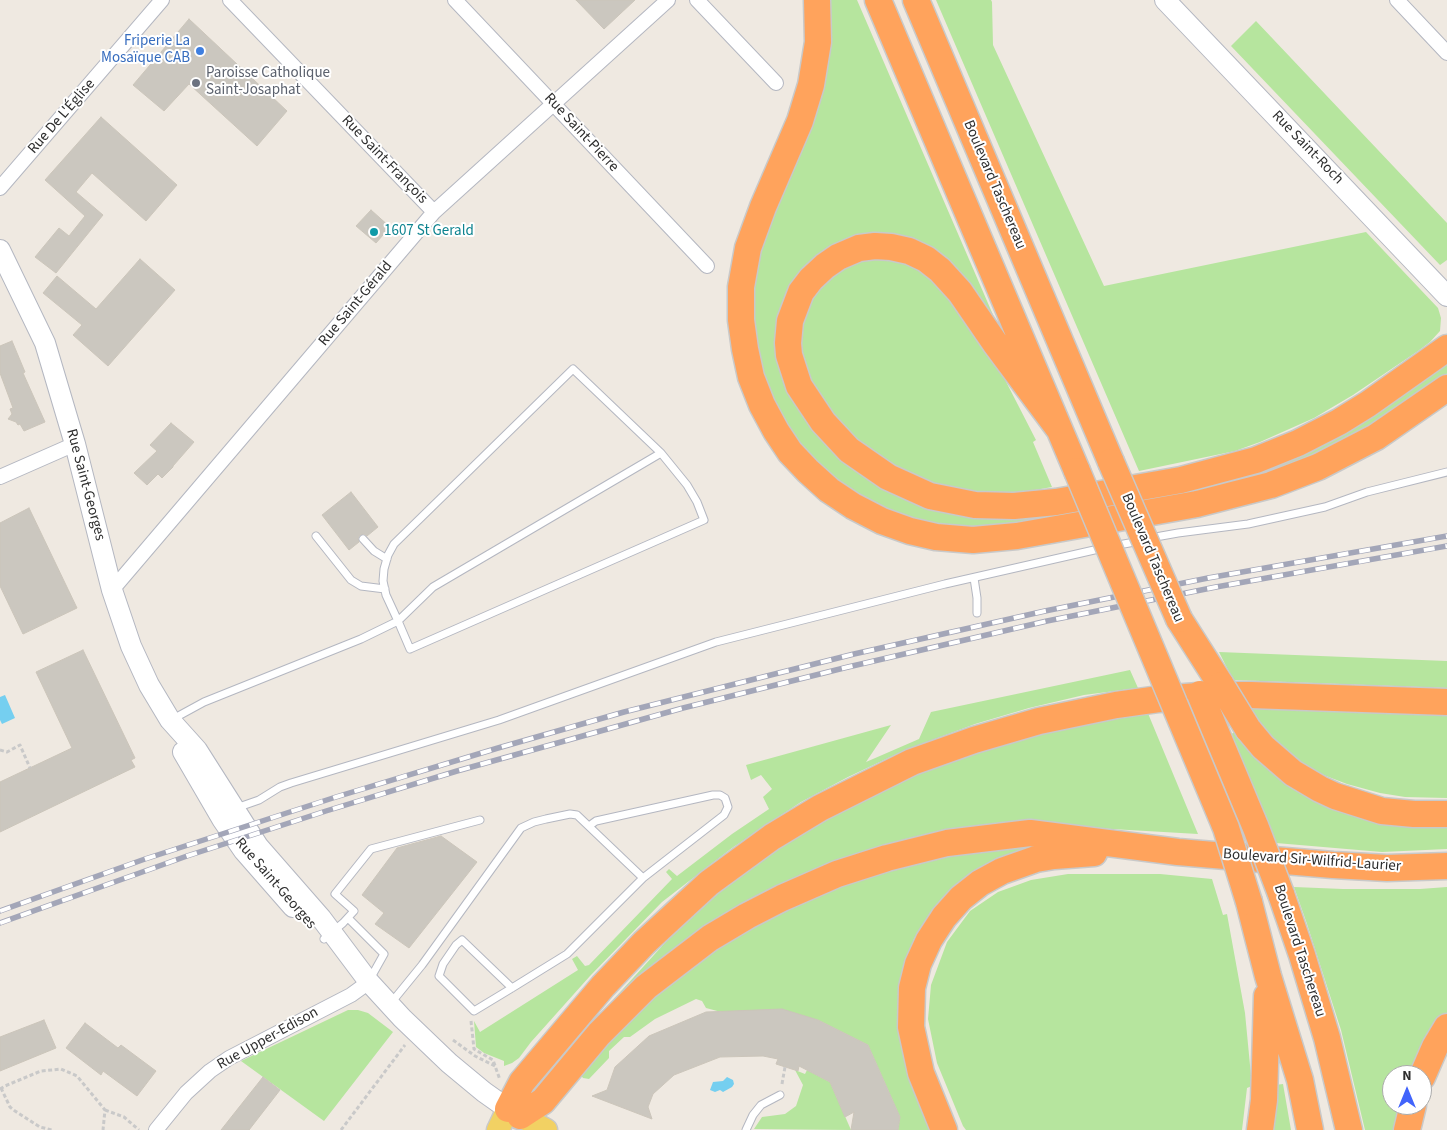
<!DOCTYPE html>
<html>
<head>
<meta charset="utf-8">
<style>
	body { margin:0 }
	#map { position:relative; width:1447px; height:1130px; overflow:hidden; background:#efe9e1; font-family:"Source Sans 3",sans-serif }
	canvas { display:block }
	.north { position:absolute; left:1382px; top:1065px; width:50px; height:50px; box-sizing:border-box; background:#fff; border:1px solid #ababab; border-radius:50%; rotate:0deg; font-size:14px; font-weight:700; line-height:20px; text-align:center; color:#2e2e2e }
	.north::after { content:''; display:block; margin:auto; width:18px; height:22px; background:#4264fb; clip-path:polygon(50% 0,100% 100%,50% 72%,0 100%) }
</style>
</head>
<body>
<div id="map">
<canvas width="1447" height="1130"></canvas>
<div class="north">N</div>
</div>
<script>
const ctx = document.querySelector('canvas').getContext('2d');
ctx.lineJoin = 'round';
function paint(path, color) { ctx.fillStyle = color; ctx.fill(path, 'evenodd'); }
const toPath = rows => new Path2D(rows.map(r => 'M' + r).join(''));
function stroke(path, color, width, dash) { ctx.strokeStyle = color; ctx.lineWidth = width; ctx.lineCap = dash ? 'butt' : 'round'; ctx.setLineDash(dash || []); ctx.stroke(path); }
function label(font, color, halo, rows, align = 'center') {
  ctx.font = font + ' "Source Sans 3",sans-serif'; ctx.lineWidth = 4; ctx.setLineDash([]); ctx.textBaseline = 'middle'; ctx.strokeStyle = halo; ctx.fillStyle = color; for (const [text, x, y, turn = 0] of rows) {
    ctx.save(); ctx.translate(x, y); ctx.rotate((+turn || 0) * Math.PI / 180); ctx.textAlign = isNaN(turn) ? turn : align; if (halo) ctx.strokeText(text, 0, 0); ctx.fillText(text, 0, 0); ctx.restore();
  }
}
paint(toPath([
	[825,0,857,0,1003,338,978,302,877,237,780,324,855,469,1062,510,1064,516,1029,524,958,529,885,512,822,471,779,419,753,347,751,276],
	[936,0,991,0,992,2,993,45,1104,286,1366,232,1438,308,1441,318,1440,331,1430,342,1418,351,1353,395,1314,418,1260,442,1235,451,1139,471],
	[1256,21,1447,223,1447,260,1440,265,1231,46],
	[895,256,937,278,999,368,1036,440,1033,442,1052,487,1024,492,980,496,914,480,841,429,812,387,797,340,812,291,849,261],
	[1447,361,1447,376,1354,438,1258,478,1151,501,1148,494,1211,482],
	[1219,652,1447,661,1447,688,1233,680],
	[1130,670,1138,688,1084,695,1029,708,975,724,903,751,848,777,801,802,732,848,662,902,590,976,531,1042,519,1058,512,1063,504,1066,504,1061,484,1053,476,1047,474,1021,480,1032,578,970,572,959,577,956,585,966,589,965,672,879,666,872,669,869,677,876,732,834,769,809,763,797,772,789,761,775,751,780,746,765,891,725,866,762,919,739,931,712],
	[1247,705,1447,713,1447,798,1405,797,1380,793,1347,784,1313,771,1299,762,1273,739],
	[1147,711,1198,834,1060,826,884,849,616,1004,613,1000,694,911,789,838,900,779,1000,741],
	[1236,732,1325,805,1361,818,1447,826,1447,849,1382,852,1276,843,1228,735],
	[1020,845,1021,850,990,863,972,873,959,882,941,899,927,918,914,939,906,961,898,1008,898,1033,906,1062,933,1130,898,1130,900,1117,868,1045,818,1020,721,1012,706,1008,702,1001,696,999,655,1019,630,1037,624,1037,609,1051,609,1058,589,1079,583,1078,578,1072,603,1042,695,960,808,896,913,861],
	[1068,874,1160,874,1212,879,1223,915,1227,914,1245,1013,1252,1086,1247,1088,1242,1130,966,1130,963,1126,937,1063,928,1019,931,985,947,942,970,911,998,892,1031,880],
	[1294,887,1343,889,1420,889,1447,887,1447,1013,1435,1033,1415,1075,1392,1075,1392,1105,1405,1105,1399,1130,1365,1130,1341,1030,1307,924],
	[348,1010,358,1010,368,1013,393,1032,324,1121,241,1061],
	[795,1070,805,1074,807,1070,830,1082,851,1130,754,1129,762,1117,785,1114,796,1106,803,1085],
	[1283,1084,1291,1130,1272,1130,1275,1085]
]), '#b6e59e');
paint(toPath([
	[5,695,15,718,2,724,0,720,0,697],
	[727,1077,733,1080,734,1084,732,1087,723,1092,720,1090,715,1092,710,1090,713,1082,723,1081]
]), '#75cff0');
const building = toPath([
	[576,0,635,0,604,29,576,0],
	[189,19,287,111,257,146,189,84,164,111,133,85,189,19],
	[101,117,177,185,146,221,92,173,76,192,103,215,56,273,35,257,59,228,69,236,85,216,45,180,101,117],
	[371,210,390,227,376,243,356,226,371,210],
	[140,259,175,290,108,366,73,335,82,325,43,293,57,276,96,309,140,259],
	[12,341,25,372,23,373,45,422,24,431,20,424,18,425,16,422,8,419,12,414,10,409,13,408,0,373,0,346,12,341],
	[171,423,194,442,173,466,173,467,162,478,158,474,147,485,134,473,157,451,150,445,171,423],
	[351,492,378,527,367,536,364,534,360,535,358,538,359,542,349,550,322,515,351,492],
	[29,508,77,608,23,634,0,586,0,523,29,508],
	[83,650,135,758,131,760,135,767,0,832,0,782,72,748,36,672,83,650],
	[441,836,477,862,409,948,375,924,384,913,362,895,397,848,441,836],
	[782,1009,818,1020,868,1045,900,1117,898,1130,851,1130,854,1112,845,1117,830,1082,799,1066,798,1071,776,1064,778,1059,763,1056,720,1057,674,1075,653,1094,648,1107,652,1119,592,1096,607,1090,615,1067,649,1036,706,1012,782,1009],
	[44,1020,56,1048,0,1071,0,1037,44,1020],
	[85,1023,118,1048,121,1045,156,1071,137,1096,103,1071,101,1075,66,1048,85,1023],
	[263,1077,280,1090,249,1130,221,1130,263,1077]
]);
paint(building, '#cbc7bf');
stroke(building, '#cbc5ba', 1);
const lane = toPath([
	[316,536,351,580,361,586,385,589],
	[1150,538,1178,533,1248,524,1325,507,1367,492,1447,472],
	[363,539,374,551,387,559],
	[1113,546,1140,541],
	[974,578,977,598,977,613],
	[171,720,204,702,361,639,398,621,433,587,661,453,573,369,394,544,388,555,384,569,383,581,386,595,398,621,410,649,704,520,697,502,687,485,661,453],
	[236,808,259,800,280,787,291,783,499,720,716,642,945,584,1103,548],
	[589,826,596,821,713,795,720,795,725,798,728,807,724,815,643,878],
	[348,918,384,954,370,979],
	[324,939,343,923,354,911,335,894,371,849,480,820],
	[391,1003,422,965,521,828,534,822,546,819,570,814,577,815,643,878,567,954,512,988,474,1011,439,976,443,964,456,945,462,940,512,988],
	[746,1130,753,1115,761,1105,780,1095]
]);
const street = toPath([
	[230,0,434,212],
	[455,0,707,266],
	[697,0,776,83],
	[1397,0,1447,53],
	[0,188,162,0],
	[0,477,75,444],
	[112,590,434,212,668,0],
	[156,1130,186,1093,210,1071,229,1058,351,995,369,982]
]);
const secondary = toPath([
	[1165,0,1447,296],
	[0,250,45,343,75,444,112,590,131,646,149,685,170,720,197,750,258,846,321,918,369,982,402,1018,449,1063,484,1092,508,1109],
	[183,752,222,819,244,851,293,907]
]);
const primary = toPath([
	[498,1130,508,1109,546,1130]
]);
const highway = toPath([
	[817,0,818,42,811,85,800,121,763,207,748,248,741,287,741,320,745,349,751,377,762,405,776,431,790,452,808,471,829,490,853,506,882,521,910,531,936,537,973,540,1017,536,1197,504,1271,485,1318,467,1376,437,1447,388],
	[878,0,1077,471],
	[916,0,1111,462],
	[1059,429,995,343,960,292,940,270,926,259,909,251,891,247,875,246,859,248,838,257,825,266,811,279,801,292,790,321,788,343,789,355,799,386,823,422,849,450,888,477,930,496,975,505,1014,506,1056,502,1181,480,1256,460,1298,443,1339,422,1368,404,1447,348],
	[1179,619,1221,685],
	[1248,729,1263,747,1293,773,1320,789,1335,796,1382,811,1414,814,1447,814],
	[1281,894,1302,955,1327,1038,1349,1130],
	[1249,902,1268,976,1300,1080,1310,1130],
	[1422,1077,1435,1047,1447,1027],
	[508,1109,522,1082,603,986,644,943,709,883,772,837,820,808,912,762,974,740,1039,721,1116,705,1159,699,1212,695,1251,695,1447,702],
	[520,1116,543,1101,599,1034,646,987,710,938,747,916,782,898,837,874,887,858,947,843,1030,833,1178,852,1333,865,1387,868,1447,866],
	[944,1130,921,1073,911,1027,912,988,918,964,929,940,944,917,961,898,980,883,1002,871,1036,859,1054,856,1094,853],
	[1260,1130,1264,1100,1267,996],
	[1407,1130,1413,1105]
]);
stroke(lane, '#b4b7c1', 9);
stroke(street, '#b4b7c1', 16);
stroke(secondary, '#b4b7c1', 22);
stroke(primary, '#c9c9c9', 25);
stroke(highway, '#c9c9c9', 29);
stroke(toPath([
	[0,750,7,752,20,745,30,768],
	[471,1021,474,1049,493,1060,500,1080],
	[453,1040,475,1056,497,1067],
	[782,1084,785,1067],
	[1,1088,10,1107,15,1111,40,1127,52,1130],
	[0,1089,5,1086,41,1071,61,1069,77,1076,105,1110,103,1130],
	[105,1110,124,1117,139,1130],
	[341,1130,405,1045]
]), '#c9c9c9', 3, [4, 2.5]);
stroke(lane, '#fff', 7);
stroke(street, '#fff', 14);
stroke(secondary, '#fff', 20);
stroke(primary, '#f2d163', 22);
stroke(highway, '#ffa35c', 26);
const rail = toPath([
	[0,911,145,859,336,797,498,748,624,712,854,654,1045,611,1208,578,1447,536],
	[0,923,187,856,326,811,457,771,683,708,848,667,1047,621,1216,587,1447,546]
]);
stroke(rail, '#a3a6b8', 5.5);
stroke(rail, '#fff', 4, [11]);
const highwayBridge = toPath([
	[1111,462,1179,619],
	[1077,471,1226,828,1249,902],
	[1221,685,1248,729],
	[1200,694,1256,828,1281,894]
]);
stroke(highwayBridge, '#c9c9c9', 29, []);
stroke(highwayBridge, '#ffa35c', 26);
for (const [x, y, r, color] of [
	[200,51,5,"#3f7fe0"],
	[196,83,5,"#6b7280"],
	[374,232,5,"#0f9aa8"]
]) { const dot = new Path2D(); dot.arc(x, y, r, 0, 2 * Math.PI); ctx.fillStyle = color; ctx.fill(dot); stroke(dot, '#fff', 2); }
label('15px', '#366cbe', '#fff', [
	["Friperie La",190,42],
	["Mosaïque CAB",190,59]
], 'right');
label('15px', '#5b616d', '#fff', [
	["Paroisse Catholique",206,74],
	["Saint-Josaphat",206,91]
], 'left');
label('15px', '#2e2e2e', '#fff', [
	["Rue De L'Église",62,117,-49],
	["Rue Saint-Pierre",581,133,47],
	["Rue Saint-Roch",1307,148,46],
	["Rue Saint-François",384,160,46],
	["Boulevard Taschereau",994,185,67],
	["Rue Saint-Gérald",356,304,-50],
	["Rue Saint-Georges",85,485,75],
	["Boulevard Taschereau",1152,558,67],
	["Boulevard Sir-Wilfrid-Laurier",1312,861,4],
	["Rue Saint-Georges",275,884,49],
	["Boulevard Taschereau",1299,951,72],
	["Rue Upper-Edison",268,1039,-29]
]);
label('15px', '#0d838f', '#fff', [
	["1607 St Gerald",384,232]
], 'left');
</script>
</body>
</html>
